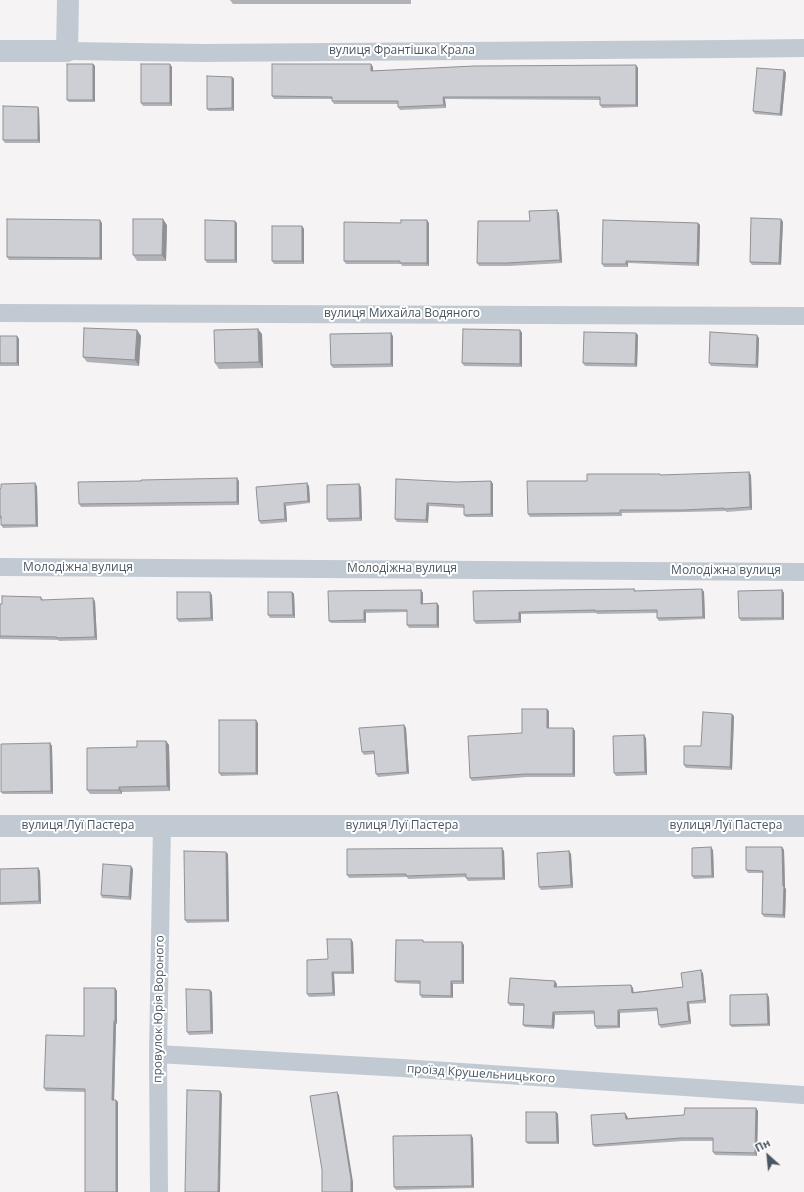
<!DOCTYPE html>
<html>
<head>
<meta charset="utf-8">
<style>
	body { margin:0 }
	#map { position:relative; width:804px; height:1192px; overflow:hidden; background:#f5f3f3; font-family:"Open Sans",sans-serif }
	canvas { display:block }
	.north { position:absolute; left:748px; top:1136px; width:40px; height:40px; -webkit-text-stroke:3px #fff; paint-order:stroke; rotate:333deg; font-size:11px; font-weight:700; line-height:16px; text-align:center; color:#4a5661 }
	.north::after { content:''; display:block; margin:auto; width:14px; height:18px; background:#4a5661; clip-path:polygon(50% 0,100% 100%,50% 72%,0 100%) }
</style>
</head>
<body>
<div id="map">
<canvas width="804" height="1192"></canvas>
<div class="north">Пн</div>
</div>
<script>
const ctx = document.querySelector('canvas').getContext('2d');
ctx.lineJoin = 'round';
const toPath = rows => new Path2D(rows.map(r => 'M' + r).join(''));
function stroke(path, color, width, dash) { ctx.strokeStyle = color; ctx.lineWidth = width; ctx.lineCap = dash ? 'butt' : 'round'; ctx.setLineDash(dash || []); ctx.stroke(path); }
function paint(path, color) { ctx.fillStyle = color; ctx.fill(path, 'evenodd'); }
function label(font, color, halo, rows, align = 'center') {
  ctx.font = font + ' "Open Sans",sans-serif'; ctx.lineWidth = 4; ctx.setLineDash([]); ctx.textBaseline = 'middle'; ctx.strokeStyle = halo; ctx.fillStyle = color; for (const [text, x, y, turn = 0] of rows) {
    ctx.save(); ctx.translate(x, y); ctx.rotate((+turn || 0) * Math.PI / 180); ctx.textAlign = isNaN(turn) ? turn : align; if (halo) ctx.strokeText(text, 0, 0); ctx.fillText(text, 0, 0); ctx.restore();
  }
}
stroke(toPath([
	[67,51,203,53,727,49,804,48],
	[0,313,804,316],
	[0,567,804,572],
	[158,1054,402,1068,804,1095],
	[159,1192,158,1054,162,826]
]), '#c1cad2', 18);
stroke(toPath([
	[0,51,67,51,68,0],
	[0,826,804,826]
]), '#c1cad2', 22);
paint(toPath([
	[230,0,411,0,411,4,233,4],
	[93,64,95,66,95,102,69,102,67,100],
	[636,65,638,68,638,107,602,108,600,105,600,100,445,99,446,108,400,110,398,107,398,104,334,104,332,101,332,99,274,99,272,96,373,67,373,71],
	[172,67,172,106,143,106,141,103],
	[784,70,786,73,782,116,755,114,753,111],
	[232,77,234,79,234,111,209,111,207,109],
	[39,109,40,143,5,143,3,140],
	[559,213,562,263,509,266,479,266,477,263,530,221],
	[781,219,783,222,781,265,752,265,750,262],
	[102,223,102,260,9,260,7,257],
	[237,223,237,263,207,263,205,260],
	[429,223,429,266,402,266,401,264,346,264,344,261],
	[698,223,700,225,699,266,628,263,628,267,604,267,602,264],
	[167,225,166,261,137,261,133,255],
	[302,226,304,229,304,264,274,264,272,261],
	[137,330,141,336,139,366,87,362,83,357],
	[520,330,522,333,522,367,464,366,462,363],
	[262,334,263,368,219,369,215,363],
	[638,335,637,367,585,366,583,363],
	[0,336,17,336,19,339,19,366,0,366],
	[393,336,393,367,333,368,331,365],
	[759,338,758,368,711,366,709,363],
	[660,475,751,475,752,510,726,512,726,511,686,512,622,513,622,516,530,517,528,514,587,481],
	[239,481,239,505,81,507,79,504],
	[491,481,493,484,493,517,466,517,464,515,464,508,429,506,428,523,397,522,395,519,456,482],
	[37,486,38,527,3,528,1,525,1,519,0,519,0,489],
	[309,486,310,503,286,506,287,522,261,524,259,521,256,487],
	[361,487,362,521,329,522,327,519],
	[634,589,636,591,702,589,704,592,705,619,659,621,657,618,657,613,597,614,596,613,521,614,521,623,476,624,474,621,473,591],
	[421,590,423,593,423,604,437,603,439,606,439,628,409,628,407,625,407,612,366,613,366,623,331,623,329,621],
	[782,590,784,593,784,620,741,621,739,618],
	[292,592,294,594,295,618,270,618,268,615],
	[212,595,213,621,179,622,177,619],
	[41,597,43,600,95,601,97,640,59,641,58,640,0,639,0,604,2,604],
	[549,711,549,728,573,728,575,731,575,777,527,777,472,781,470,778,522,733],
	[734,716,732,770,686,768,684,765,701,746],
	[258,723,258,775,221,776,219,773],
	[404,725,406,728,409,774,378,777,376,774,374,754,364,755,362,752],
	[646,738,647,775,616,776,614,773],
	[166,741,169,745,170,791,122,792,122,794,90,794,87,790,137,747],
	[50,743,52,746,53,794,3,794,1,792],
	[782,847,784,850,785,888,786,889,785,918,764,917,762,914,763,873,748,873,746,870],
	[713,850,714,878,694,879,692,876],
	[504,851,505,880,468,881,466,878,466,877,408,879,407,877,349,878,347,875],
	[569,851,571,854,573,888,541,890,539,887],
	[228,854,229,922,187,923,185,920],
	[38,868,40,871,41,904,0,905,0,869],
	[133,869,131,900,102,898,101,895],
	[353,942,354,974,334,974,335,996,309,997,307,994,328,959],
	[425,942,464,945,464,984,453,984,453,998,422,998,420,995,420,984,397,983,395,981],
	[703,973,706,1003,689,1004,691,1024,661,1028,659,1025,657,1011,620,1013,620,1028,597,1029,595,1026,594,1014,555,1015,554,1029,525,1027,523,1025,524,1006,510,1006,508,1003,557,984,556,987,631,985,633,988,633,992,683,987],
	[115,988,117,991,117,1024,116,1024,114,1100,116,1100,118,1102,85,1092,46,1091,44,1088,84,1036],
	[212,992,213,1034,189,1035,187,1032],
	[769,997,770,1026,732,1027,730,1025],
	[756,1108,758,1111,757,1156,715,1155,713,1152,713,1141,683,1141,595,1147,593,1145,625,1113,627,1116,628,1118,684,1115],
	[556,1112,558,1114,559,1144,528,1144,526,1142],
	[471,1135,473,1138,474,1188,396,1190,394,1187]
]), '#b0b2b7');
paint(toPath([
	[93,64,95,66,95,102,93,100],
	[170,64,172,67,172,106,170,103],
	[371,64,373,67,373,74,371,71],
	[636,65,638,68,638,107,636,105],
	[784,70,786,73,782,116,780,114],
	[232,77,234,79,234,111,232,108],
	[443,97,445,99,446,108,444,105],
	[38,107,39,109,40,143,38,140],
	[557,210,559,213,562,263,560,260],
	[163,219,167,225,166,261,162,255],
	[781,219,783,222,781,265,779,263],
	[100,220,102,223,102,260,100,258],
	[427,220,429,223,429,266,427,263],
	[235,221,237,223,237,263,235,260],
	[698,223,700,225,699,266,697,263],
	[302,226,304,229,304,264,302,261],
	[626,261,628,263,628,267,626,264],
	[258,329,262,334,263,368,259,362],
	[137,330,141,336,139,366,135,360],
	[520,330,522,333,522,367,520,364],
	[391,333,393,336,393,367,391,364],
	[636,333,638,335,637,367,635,364],
	[757,335,759,338,758,368,756,365],
	[17,336,19,339,19,366,17,363],
	[749,472,751,475,752,510,750,507],
	[237,478,239,481,239,505,237,502],
	[491,481,493,484,493,517,491,514],
	[35,483,37,486,38,527,36,525],
	[307,483,309,486,310,503,308,501],
	[359,484,361,487,362,521,360,518],
	[284,503,286,506,287,522,285,519],
	[427,503,429,506,428,523,426,520],
	[702,589,704,592,705,619,703,617],
	[421,590,423,593,423,607,421,604],
	[782,590,784,593,784,620,782,618],
	[210,592,212,595,213,621,211,618],
	[292,592,294,594,295,618,293,615],
	[93,598,95,601,97,640,95,637],
	[437,603,439,606,439,628,437,625],
	[364,610,366,613,366,623,364,620],
	[519,612,521,614,521,623,519,620],
	[547,709,549,711,549,731,547,728],
	[732,714,734,716,732,770,730,767],
	[256,720,258,723,258,775,256,773],
	[404,725,406,728,409,774,407,772],
	[573,728,575,731,575,777,573,774],
	[644,735,646,738,647,775,645,772],
	[166,741,169,745,170,791,167,786],
	[50,743,52,746,53,794,51,791],
	[119,787,122,792,122,794,119,790],
	[711,847,713,850,714,878,712,876],
	[782,847,784,850,785,888,786,889,785,918,783,915],
	[502,848,504,851,505,880,503,878],
	[569,851,571,854,573,888,571,885],
	[226,852,228,854,229,922,227,920],
	[131,866,133,869,131,900,129,897],
	[38,868,40,871,41,904,39,901],
	[351,939,353,942,354,974,352,972],
	[462,942,464,945,464,984,462,981],
	[701,970,703,973,706,1003,704,1000],
	[332,972,334,974,335,996,333,993],
	[451,981,453,984,453,998,451,996],
	[555,981,557,984,556,990,554,987],
	[631,985,633,988,634,995,632,993],
	[115,988,117,991,117,1024,115,1021],
	[210,990,212,992,213,1034,211,1031],
	[767,994,769,997,770,1026,768,1024],
	[687,1002,689,1004,691,1024,689,1021],
	[618,1010,620,1013,620,1028,618,1026],
	[553,1012,555,1015,554,1029,552,1026],
	[114,1021,116,1024,114,1102,112,1100],
	[220,1091,222,1094,220,1192,218,1192],
	[337,1092,339,1095,353,1182,353,1192,351,1192],
	[116,1100,118,1102,118,1192,116,1192],
	[756,1108,758,1111,757,1156,755,1153],
	[556,1112,558,1114,559,1144,557,1142],
	[625,1113,627,1116,628,1121,626,1119],
	[471,1135,473,1138,474,1188,472,1186]
]), '#909195');
const building = toPath([
	[67,64,93,64,93,100,67,100,67,64],
	[141,64,170,64,170,103,141,103,141,64],
	[272,64,371,64,371,71,474,66,636,65,636,105,600,105,600,97,443,97,444,105,398,107,398,101,332,101,332,97,272,96,272,64],
	[757,68,784,70,780,114,753,111,757,68],
	[207,76,232,77,232,108,207,109,207,76],
	[3,106,38,107,38,140,3,140,3,106],
	[557,210,560,260,507,263,477,263,478,221,530,221,529,211,557,210],
	[751,218,781,219,779,263,750,262,751,218],
	[7,219,100,220,100,258,7,257,7,219],
	[133,219,163,219,162,255,133,255,133,219],
	[205,220,235,221,235,260,205,260,205,220],
	[401,220,427,220,427,263,400,263,400,261,344,261,344,222,401,223,401,220],
	[603,220,698,223,697,263,626,261,626,264,602,264,603,220],
	[272,226,302,226,302,261,272,261,272,226],
	[84,328,137,330,135,360,83,357,84,328],
	[258,329,259,362,215,363,214,330,258,329],
	[463,329,520,330,520,364,462,363,463,329],
	[584,332,636,333,635,364,583,363,584,332],
	[710,332,757,335,756,365,709,363,710,332],
	[391,333,391,364,331,365,330,334,391,333],
	[0,336,17,336,17,363,0,363,0,336],
	[749,472,750,507,724,509,724,508,684,510,620,510,620,513,528,514,527,481,587,481,587,474,660,474,660,475,749,472],
	[237,478,237,502,79,504,78,482,141,481,141,480,237,478],
	[396,479,456,482,491,481,491,514,464,515,464,505,427,503,426,520,395,519,396,479],
	[35,483,36,525,1,525,1,516,0,516,0,489,1,488,1,484,35,483],
	[307,483,308,501,284,503,285,519,259,521,256,487,307,483],
	[359,484,360,518,327,519,327,485,359,484],
	[634,589,634,591,702,589,703,617,657,618,657,610,595,611,595,610,519,612,519,620,474,621,473,591,634,589],
	[421,590,421,604,437,603,437,625,407,625,407,610,364,610,364,620,329,621,328,591,421,590],
	[782,590,782,618,739,618,738,591,782,590],
	[177,592,210,592,211,618,177,619,177,592],
	[268,592,292,592,293,615,268,615,268,592],
	[2,596,41,597,41,600,93,598,95,637,57,638,57,637,0,636,0,604,2,604,2,596],
	[522,709,547,709,547,728,573,728,573,774,525,774,470,778,468,736,522,733,522,709],
	[703,712,732,714,730,767,684,765,684,746,701,746,703,712],
	[219,720,256,720,256,773,219,773,219,720],
	[404,725,407,772,376,774,374,751,362,752,359,728,404,725],
	[644,735,645,772,614,773,613,736,644,735],
	[137,741,166,741,167,786,119,787,119,790,87,790,87,748,137,747,137,741],
	[50,743,51,791,1,792,1,744,50,743],
	[711,847,712,876,692,876,692,848,711,847],
	[746,847,782,847,783,886,784,886,783,915,762,914,763,871,746,870,746,847],
	[502,848,503,878,466,878,466,874,406,876,406,874,347,875,347,849,502,848],
	[184,851,226,852,227,920,185,920,184,851],
	[569,851,571,885,539,887,537,853,569,851],
	[103,864,131,866,129,897,101,895,103,864],
	[38,868,39,901,0,903,0,869,38,868],
	[327,939,351,939,352,972,332,972,333,993,307,994,307,960,328,959,327,939],
	[396,940,423,940,423,942,462,942,462,981,451,981,451,996,420,995,420,981,395,981,396,940],
	[701,970,704,1000,687,1002,689,1021,659,1025,657,1008,618,1010,618,1026,595,1026,594,1011,553,1012,552,1026,523,1025,524,1004,508,1003,510,978,555,981,554,987,631,985,632,993,683,987,681,973,701,970],
	[84,988,115,988,115,1021,114,1021,112,1100,116,1100,116,1192,85,1192,85,1089,44,1088,46,1035,84,1036,84,988],
	[186,989,210,990,211,1031,187,1032,186,989],
	[767,994,768,1024,730,1025,730,995,767,994],
	[187,1090,220,1091,218,1192,185,1192,187,1090],
	[337,1092,351,1179,351,1192,322,1192,322,1170,310,1096,337,1092],
	[685,1108,756,1108,755,1153,713,1152,713,1138,681,1138,593,1145,591,1115,625,1113,626,1119,684,1115,685,1108],
	[526,1112,556,1112,557,1142,526,1142,526,1112],
	[471,1135,472,1186,394,1187,393,1136,471,1135]
]);
paint(building, '#cdcfd5');
stroke(building, '#909195', 1);
label('12px', '#4a5661', '#fff', [
	["вулиця Франтішка Крала",402,51],
	["вулиця Михайла Водяного",402,314],
	["Молодіжна вулиця",78,568],
	["Молодіжна вулиця",402,569],
	["Молодіжна вулиця",726,571],
	["вулиця Луї Пастера",78,826],
	["вулиця Луї Пастера",402,826],
	["вулиця Луї Пастера",726,826],
	["провулок Юрія Вороного",159,1009,-89],
	["проїзд Крушельницького",481,1074,4]
]);
</script>
</body>
</html>
